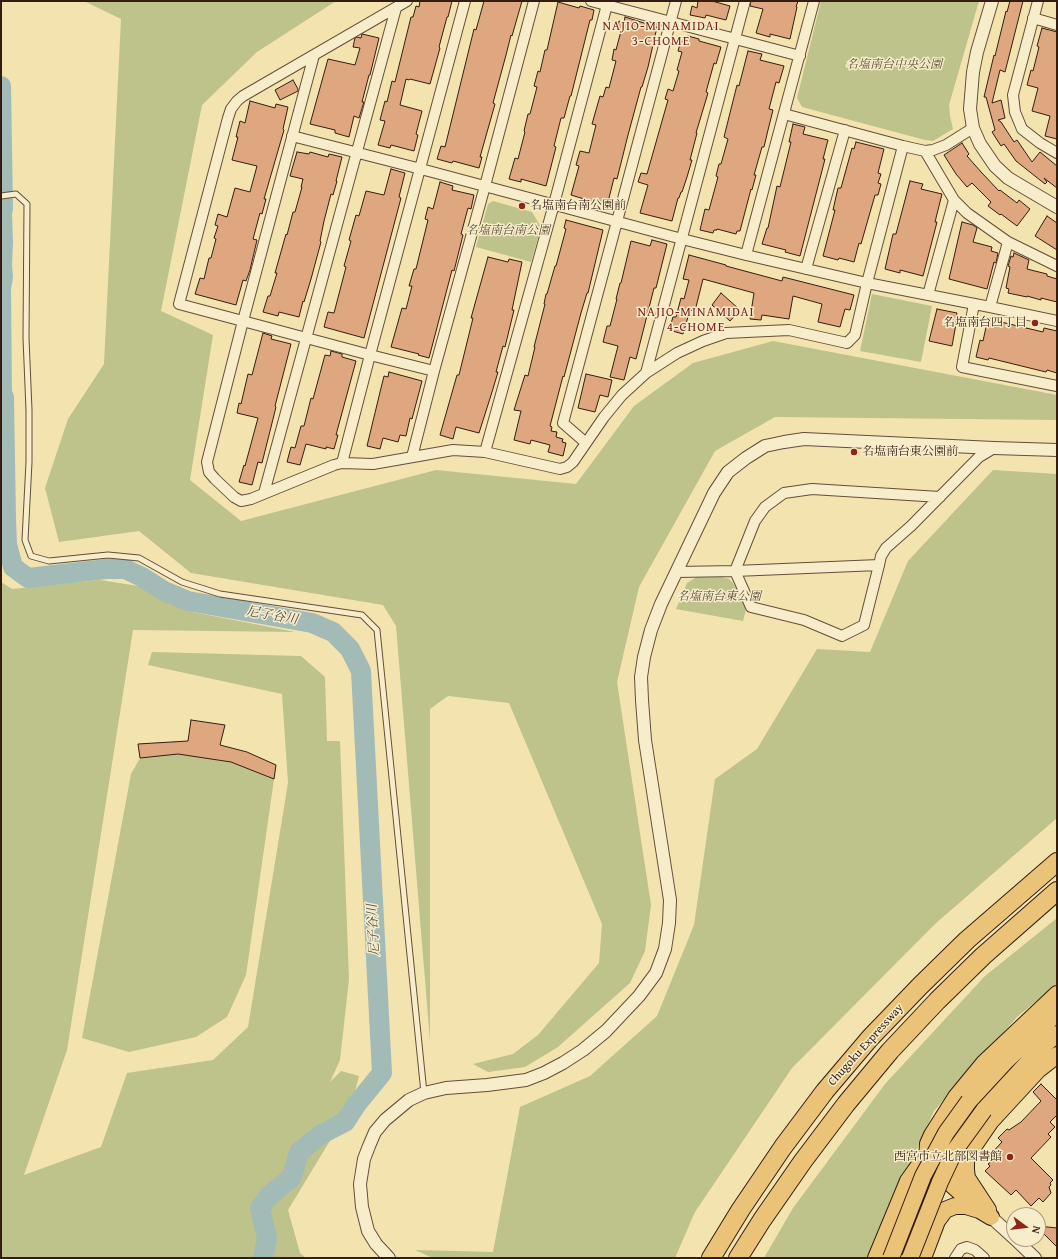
<!DOCTYPE html>
<html>
<head>
<meta charset="utf-8">
<style>
	body { margin:0 }
	#map { position:relative; width:1058px; height:1259px; overflow:hidden; background:#f3e3af; font-family:"Gentium Book Plus",serif }
	canvas { display:block }
	.frame { position:absolute; inset:0; border:2px solid #341c13; pointer-events:none }
	.north { position:absolute; left:1006px; top:1207px; width:40px; height:40px; box-sizing:border-box; background:#f7edcb; border:1px solid #a99981; border-radius:50%; rotate:105deg; font-size:11px; font-weight:700; line-height:16px; text-align:center; color:#341c13 }
	.north::after { content:''; display:block; margin:auto; width:14px; height:18px; background:#8f2418; clip-path:polygon(50% 0,100% 100%,50% 72%,0 100%) }
</style>
</head>
<body>
<div id="map">
<canvas width="1058" height="1259"></canvas>
<div class="frame"></div>
<div class="north">N</div>
</div>
<script>
const ctx = document.querySelector('canvas').getContext('2d');
ctx.lineJoin = 'round';
function paint(path, color) { ctx.fillStyle = color; ctx.fill(path, 'evenodd'); }
const toPath = rows => new Path2D(rows.map(r => 'M' + r).join(''));
function stroke(path, color, width, dash) { ctx.strokeStyle = color; ctx.lineWidth = width; ctx.lineCap = dash ? 'butt' : 'round'; ctx.setLineDash(dash || []); ctx.stroke(path); }
function label(font, color, halo, rows, align = 'center') {
  ctx.font = font + ' "Gentium Book Plus","Noto Serif JP",serif'; ctx.lineWidth = 3; ctx.setLineDash([]); ctx.textBaseline = 'middle'; ctx.strokeStyle = halo; ctx.fillStyle = color; for (const [text, x, y, turn = 0] of rows) {
    ctx.save(); ctx.translate(x, y); ctx.rotate((+turn || 0) * Math.PI / 180); ctx.textAlign = isNaN(turn) ? turn : align; if (halo) ctx.strokeText(text, 0, 0); ctx.fillText(text, 0, 0); ctx.restore();
  }
}
paint(toPath([
	[84,1,336,1,257,52,202,105,161,311,213,335,190,480,241,521,436,470,576,484,634,406,693,363,773,341,1057,395,1057,420,775,417,715,451,639,587,617,682,651,905,645,951,630,983,558,1047,525,1067,488,1072,473,1064,513,1054,538,1035,599,963,602,924,509,703,448,696,430,709,430,1041,396,626,383,605,191,573,139,531,59,542,45,488,68,419,104,364,121,19],
	[821,1,979,1,949,105,950,116,953,129,933,141,925,140,802,107,797,98],
	[493,201,532,212,541,227,531,262,476,247,488,204],
	[872,294,932,306,921,362,860,351],
	[993,470,1057,474,1057,818,935,924,792,1068,695,1212,675,1258,433,1258,415,1250,493,1252,520,1107,590,1076,657,1016,694,925,715,779,757,749,817,649,870,652,908,561],
	[698,576,718,576,729,579,733,583,747,606,743,621,676,609,687,583],
	[100,580,138,586,193,612,295,632,133,630,67,1050,24,1175,101,1147,127,1073,213,1060,248,1027,288,783,282,694,148,665,152,652,301,656,325,677,327,741,340,741,349,979,340,1060,330,1082,341,1071,359,1076,351,1106,288,1210,300,1253,306,1258,1,1258,1,582,12,589],
	[178,754,231,762,274,779,246,975,227,1017,196,1037,129,1052,82,1038,131,774,140,758],
	[1057,918,1057,984,1017,1017,934,1111,868,1258,764,1258,793,1208,885,1084,985,976]
]), '#bdc38a');
stroke(toPath([
	[1,86,3,208,2,214,3,242,2,265,3,277,1,288,2,394,4,397,6,520,7,544,13,567,28,578,106,569,125,569,142,577,164,591,188,601,312,623,333,632,350,649,361,671,382,1073,356,1105,345,1122,320,1135,299,1152,292,1177,269,1196,260,1208,267,1238,263,1258]
]), '#a3bbb7', 20);
const building = toPath([
	[420,1,452,1,448,17,447,17,439,47,440,48,430,84,410,79,409,80,406,79,400,105,422,111,416,134,418,135,414,151,391,145,390,148,378,145,385,121,380,120,385,101,387,102,392,81,395,82,411,17,413,17,416,6,419,7,420,1],
	[484,1,522,1,512,36,511,35,506,55,493,103,495,104,480,157,482,157,479,168,453,161,452,163,437,159,441,146,445,147,474,29,476,30,484,1],
	[698,1,712,1,730,6,726,20,706,15,705,18,690,15,692,6,697,8,698,1],
	[751,1,798,1,796,7,797,7,790,39,770,34,770,37,756,33,763,9,750,6,751,1],
	[1010,1,1023,1,1005,72,1000,70,992,103,1001,100,1005,118,998,120,1001,122,1014,142,1017,140,1032,162,1040,152,1057,166,1057,188,1044,178,1047,182,1045,184,1016,161,1004,144,1001,146,992,132,995,130,986,97,984,97,994,55,995,56,1006,11,1007,12,1010,1],
	[558,2,579,8,580,6,594,10,592,20,590,20,571,96,570,96,564,118,561,118,554,146,556,147,546,186,521,179,521,182,509,179,515,158,518,159,525,132,524,131,528,114,530,114,537,87,534,86,538,71,540,72,545,50,547,50,558,2],
	[625,17,657,27,648,67,642,87,641,87,628,135,617,179,614,178,607,206,571,195,579,166,576,165,580,151,589,153,596,125,592,124,600,96,603,97,606,87,609,88,616,61,612,60,614,49,616,50,621,31,617,30,619,21,624,23,625,17],
	[1042,28,1057,32,1057,139,1045,136,1050,116,1032,111,1038,88,1027,85,1031,70,1033,71,1039,47,1037,46,1042,28],
	[362,34,379,38,370,75,369,75,362,102,364,102,359,118,354,116,349,137,335,133,335,130,310,124,328,59,355,65,360,48,353,47,355,38,357,37,361,38,362,34],
	[688,36,699,39,699,41,721,47,716,64,714,63,706,92,708,93,696,133,697,133,690,160,692,160,687,177,682,192,681,192,679,198,678,198,672,221,640,213,648,185,638,182,641,173,647,174,668,100,665,99,668,89,673,91,679,71,677,70,682,52,678,51,681,41,686,42,688,36],
	[748,51,762,54,760,60,784,66,779,83,776,82,769,109,773,110,768,130,764,147,762,147,754,175,756,175,752,190,751,189,740,231,737,231,736,234,717,229,717,230,714,230,713,233,700,230,705,209,709,210,718,177,716,176,719,164,721,164,728,139,724,137,737,85,739,86,748,51],
	[293,80,298,89,298,91,280,100,275,90,293,80],
	[250,101,275,108,276,104,288,107,283,129,284,130,264,199,266,199,262,214,260,213,253,239,257,240,250,270,246,281,243,280,236,305,195,294,200,278,204,279,209,258,211,258,216,239,214,238,218,226,215,225,218,214,227,217,235,188,250,192,257,166,232,160,238,137,236,137,240,121,245,123,250,101],
	[793,124,805,127,803,134,828,140,823,159,825,159,800,256,785,252,786,250,762,244,767,228,768,228,777,186,780,187,791,142,789,142,793,124],
	[856,142,884,149,878,173,881,174,878,183,881,184,878,195,875,195,861,244,859,243,854,262,839,258,838,260,823,256,835,210,833,210,838,188,841,188,852,148,854,149,856,142],
	[962,143,969,154,967,156,982,173,999,191,1000,190,1017,203,1019,200,1030,209,1017,226,1001,214,1000,215,988,206,991,202,972,183,967,187,956,174,944,155,962,143],
	[297,152,309,154,310,152,328,157,329,154,342,157,336,181,337,181,333,195,331,194,324,221,320,241,321,242,311,279,304,302,303,301,299,317,279,312,278,316,263,312,268,296,270,296,277,273,275,273,286,234,287,235,293,212,295,212,302,187,301,187,303,179,290,176,297,152],
	[391,169,405,173,399,197,401,198,364,338,324,327,328,312,334,313,346,267,344,266,351,241,349,240,356,215,359,216,366,191,384,195,391,169],
	[910,181,923,184,921,189,942,194,935,222,937,222,923,276,900,270,900,273,885,269,893,234,896,234,910,181],
	[440,182,453,186,452,190,474,195,471,209,468,208,461,234,463,235,454,271,452,270,429,358,418,355,419,354,391,347,402,308,406,309,412,286,409,286,414,269,416,269,428,220,425,219,428,207,433,209,440,182],
	[1047,216,1057,223,1057,250,1035,236,1047,216],
	[566,220,603,230,588,293,587,293,581,313,564,377,563,376,550,426,552,427,551,431,557,432,556,437,563,439,562,442,566,443,563,456,548,452,550,445,531,440,530,444,514,440,521,411,514,410,525,375,528,376,535,347,534,347,545,304,544,304,546,294,547,294,555,266,556,266,566,229,564,228,566,220],
	[962,222,973,225,977,228,973,242,992,247,991,251,998,253,996,263,994,262,987,289,949,279,962,222],
	[652,240,667,244,656,288,654,288,636,359,630,357,624,380,610,377,618,346,603,342,607,326,610,326,617,299,616,299,620,283,621,283,631,241,650,246,652,240],
	[1014,253,1029,260,1027,269,1047,274,1047,276,1057,279,1057,302,1041,298,1041,300,1027,296,1027,297,1008,293,1009,289,1006,288,1010,267,1008,266,1011,256,1013,257,1014,253],
	[689,255,726,265,726,266,782,281,783,277,854,295,850,310,845,309,840,327,818,322,822,304,793,296,789,319,762,315,761,320,750,319,754,293,703,279,695,311,690,310,683,334,669,330,673,317,676,317,681,298,684,299,689,280,683,279,689,255],
	[488,257,508,262,509,259,522,262,512,310,514,310,505,347,503,346,496,372,498,372,492,392,479,433,456,427,453,439,440,435,457,375,459,375,473,318,471,318,488,257],
	[721,293,740,310,730,321,712,305,721,293],
	[937,309,957,313,955,324,956,324,952,346,929,341,937,309],
	[988,318,1001,320,1001,322,1043,332,1044,328,1057,331,1057,373,1047,370,1046,372,989,358,988,360,976,357,980,340,983,341,988,318],
	[263,333,272,336,271,339,291,344,275,406,276,407,262,463,258,462,252,485,239,482,244,465,245,466,258,418,237,413,239,403,241,404,248,374,252,375,263,333],
	[331,351,342,354,342,357,356,361,336,435,338,435,334,449,326,447,326,449,306,444,300,465,287,462,291,447,295,448,301,426,304,426,311,398,313,399,325,355,330,356,331,351],
	[389,372,422,381,412,419,410,418,406,436,400,435,398,442,383,438,380,449,367,446,381,388,384,376,388,377,389,372],
	[586,374,612,380,608,397,600,395,595,412,578,408,586,374],
	[191,720,225,725,220,745,247,752,276,765,274,779,231,762,178,754,140,758,138,744,188,741,191,720],
	[1041,1084,1057,1100,1057,1115,1050,1122,1055,1127,1048,1134,1051,1137,1031,1158,1053,1180,1050,1183,1051,1185,1049,1187,1051,1193,1043,1202,1039,1198,1031,1206,1016,1190,1011,1195,985,1171,990,1166,988,1164,992,1161,988,1157,1002,1142,998,1138,1007,1129,1009,1130,1021,1122,1041,1101,1033,1092,1041,1084],
	[1038,1226,1057,1228,1057,1247,1038,1228,1038,1226]
]);
paint(building, '#dea77f');
stroke(building, '#341c13', 1);
const service = toPath([
	[1,196,16,194,27,204,26,338,29,410,29,462,25,540,31,556,49,561,108,555,139,558,182,582,220,594,362,615,377,630,424,1093]
]);
const minor = toPath([
	[407,1,243,96,237,101,231,109,228,118,179,304,370,355,434,371],
	[591,1,800,56],
	[1038,1,1013,95,1015,112,1022,129,1040,143,1057,153],
	[1033,18,1057,25],
	[314,55,243,321,207,462,209,472,215,479,234,497,241,501,251,499,334,465,342,463,373,464,453,450,485,452,560,469,567,467,573,462,604,417,622,395,646,373,677,353,703,341,726,333,789,330,847,343,855,335,867,283,903,146],
	[784,114,903,146,925,151,933,150,946,145,973,128],
	[292,136,421,169,682,239,746,255,867,283,990,307,1057,321],
	[925,151,954,200,967,213,1008,242,1057,266],
	[746,255,814,1],
	[806,269,845,130],
	[928,295,954,200],
	[974,304,962,367,1057,386],
	[990,307,1008,242],
	[646,373,745,1],
	[586,443,563,423,676,1],
	[485,452,554,204,608,1],
	[412,457,434,371,485,186,534,1],
	[342,463,370,355,465,1],
	[264,493,396,8],
	[879,565,735,571,755,521,765,507,784,493,812,489,940,497],
	[676,572,735,571,751,607,804,620,842,636,864,625,879,565,881,556,886,548,911,526,979,457,994,448],
	[955,1258,961,1249,967,1247,975,1250,984,1258]
]);
const tertiary = toPath([
	[992,1,977,52,973,72,970,109,973,128,980,144,995,166,1008,178,1018,184,1057,207],
	[991,1217,1014,1238],
	[1015,1239,1035,1258],
	[389,1258,376,1244,368,1231,362,1207,360,1184,364,1159,369,1146,375,1132,385,1120,409,1100,424,1093,446,1088,487,1085,526,1080,544,1073,563,1063,583,1050,606,1031,639,996,656,973,665,949,669,923,670,900,645,740,642,700,641,677,644,657,651,630,661,604,714,493,728,472,746,458,765,446,784,442,804,439,994,448,1057,450]
]);
const trunk = toPath([
	[969,1101,1005,1062,1057,1013],
	[984,1110,1044,1045,1057,1034],
	[988,1210,967,1178,966,1170,966,1161,969,1153,991,1121,1038,1070,1057,1055],
	[991,1217,981,1211,929,1164,927,1160,928,1144,932,1135,956,1097,984,1063,1057,994],
	[876,1258,908,1181,918,1167,929,1159,938,1159,947,1163,958,1174],
	[923,1258,937,1221,945,1210,955,1206,966,1206,979,1210]
]);
const motorway = toPath([
	[711,1258,741,1209,783,1147,825,1091,870,1038,920,986,967,940,1057,862],
	[738,1258,762,1220,803,1161,846,1104,890,1051,937,1001,983,956,1057,891]
]);
stroke(service, '#644e3a', 7);
stroke(minor, '#644e3a', 12);
stroke(tertiary, '#644e3a', 14);
stroke(trunk, '#341c13', 18);
stroke(motorway, '#341c13', 20);
stroke(service, '#f7edcb', 5);
stroke(minor, '#f7edcb', 10);
stroke(tertiary, '#f7edcb', 12);
stroke(trunk, '#eac278', 16);
stroke(motorway, '#eac278', 18);
const trunkBridge = toPath([
	[891,1258,923,1176,946,1133,969,1101],
	[910,1258,940,1182,955,1150,984,1110]
]);
stroke(trunkBridge, '#341c13', 18, []);
stroke(trunkBridge, '#eac278', 16);
for (const [x, y, r, color] of [
	[522,206,4,"#8f2418"],
	[1035,323,4,"#8f2418"],
	[854,452,4,"#8f2418"],
	[1010,1157,4,"#8f2418"]
]) { const dot = new Path2D(); dot.arc(x, y, r, 0, 2 * Math.PI); ctx.fillStyle = color; ctx.fill(dot); stroke(dot, '#f7edcb', 1.5); }
label('italic 12px', '#5d4e37', '#f7edcb', [
	["名塩南台中央公園",894,65],
	["名塩南台南公園",508,231],
	["名塩南台東公園",719,597]
]);
label('12px', '#341c13', '#f7edcb', [
	["名塩南台南公園前",530,206],
	["名塩南台四丁目",1027,323,"right"],
	["名塩南台東公園前",862,452],
	["西宮市立北部図書館",1002,1157,"right"]
], 'left');
label('12px', '#341c13', '#f7edcb', [
	["Chugoku Expressway",866,1045,-48]
]);
ctx.letterSpacing = '1px';
label('13px', '#7a1f14', '#f7edcb', [
	["NAJIO-MINAMIDAI",661,27],
	["3-CHOME",661,42],
	["NAJIO-MINAMIDAI",696,313],
	["4-CHOME",696,328]
]);
ctx.letterSpacing = '0px';
label('italic 13px', '#554c44', '#f7edcb', [
	["尼子谷川",272,616,10],
	["尼子谷川",374,930,-93]
]);
</script>
</body>
</html>
